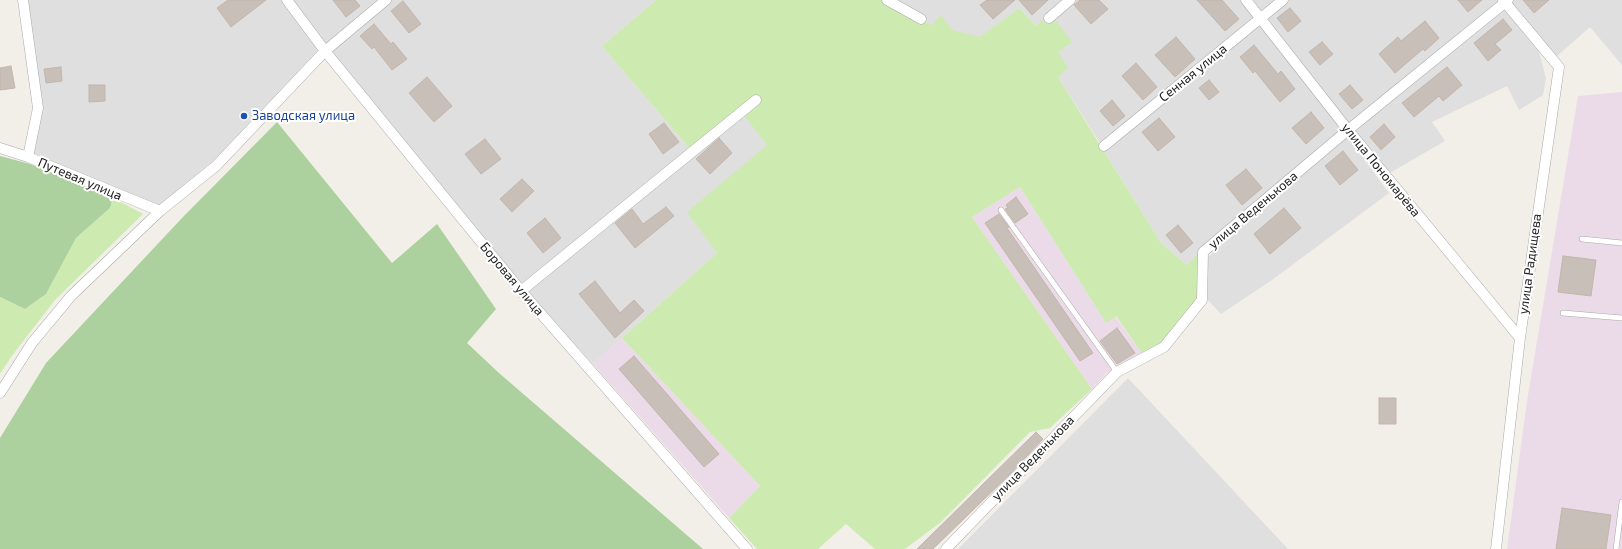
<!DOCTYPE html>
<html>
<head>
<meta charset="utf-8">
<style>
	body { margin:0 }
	canvas { display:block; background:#f2efe9 }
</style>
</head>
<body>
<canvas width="1622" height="549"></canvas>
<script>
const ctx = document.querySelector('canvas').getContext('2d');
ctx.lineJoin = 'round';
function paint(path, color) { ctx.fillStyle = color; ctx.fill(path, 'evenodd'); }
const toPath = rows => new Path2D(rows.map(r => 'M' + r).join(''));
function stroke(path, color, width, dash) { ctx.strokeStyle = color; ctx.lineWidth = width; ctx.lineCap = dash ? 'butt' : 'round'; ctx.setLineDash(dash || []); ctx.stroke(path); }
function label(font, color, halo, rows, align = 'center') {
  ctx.font = font + ' "Exo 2",sans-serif'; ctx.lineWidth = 4; ctx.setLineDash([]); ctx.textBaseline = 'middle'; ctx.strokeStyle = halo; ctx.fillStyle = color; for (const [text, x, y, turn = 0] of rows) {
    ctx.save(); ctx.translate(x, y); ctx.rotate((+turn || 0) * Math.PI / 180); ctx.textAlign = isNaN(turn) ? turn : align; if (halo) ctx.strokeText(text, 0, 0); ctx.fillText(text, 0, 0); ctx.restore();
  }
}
paint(toPath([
	[25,0,281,0,318,50,214,160,157,207,33,153,41,108],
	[290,0,380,0,324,46],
	[391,0,656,0,602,46,690,149,522,286,330,52],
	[890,0,1066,0,1036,26,1019,8,980,38,931,25],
	[1075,0,1243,0,1257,17,1100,143,1058,77,1054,18],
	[1250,0,1278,0,1261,14],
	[1286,0,1501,0,1347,127,1263,18],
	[1511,0,1622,0,1622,65,1590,27,1556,57,1508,3],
	[1505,7,1539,52,1546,78,1543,95,1519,110,1507,86,1432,122,1445,141,1388,174,1349,131],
	[1261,21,1344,130,1201,250,1187,265,1161,243,1104,151],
	[742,113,768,145,688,212,717,253,593,364,526,290],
	[1347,136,1389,193,1272,280,1221,314,1208,300,1208,257],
	[1128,378,1288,549,958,549]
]), '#e0dfdf');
paint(toPath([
	[1622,92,1622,549,1507,549,1527,401,1578,96],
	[1020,187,1106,323,1115,316,1143,355,1107,373,1092,389,972,217],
	[622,338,760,486,729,518,593,364]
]), '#ebdbe8');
paint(toPath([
	[656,0,884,0,932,25,941,15,952,30,980,37,1019,8,1036,26,1050,13,1072,42,1058,52,1068,68,1058,77,1161,243,1187,265,1201,250,1198,300,1163,343,1143,355,1116,316,1106,323,1020,187,972,217,1092,389,1050,428,1030,432,941,522,905,549,875,549,846,524,818,549,757,549,729,518,760,486,622,338,717,253,687,212,767,145,742,113,690,149,602,46],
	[113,198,143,214,55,300,11,357,0,374,0,297,25,309,46,294,76,238,110,208]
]), '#cdebb0');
paint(toPath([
	[277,122,392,263,437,224,496,309,467,343,499,373,703,549,0,549,0,438,46,363,182,218],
	[0,156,30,164,113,198,110,208,76,238,46,294,25,309,0,297]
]), '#add19e');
const building = toPath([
	[228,0,266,0,231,27,217,8,228,0],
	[333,0,355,0,360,6,346,17,333,0],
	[987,0,1015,0,993,19,980,5,987,0],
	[1019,0,1048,0,1032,15,1019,0],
	[1080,0,1099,0,1108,9,1091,24,1074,5,1080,0],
	[1197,0,1222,0,1239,19,1225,31,1197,0],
	[1458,0,1482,0,1468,12,1458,0],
	[1523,0,1549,0,1534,13,1523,0],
	[403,1,421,24,409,33,391,11,403,1],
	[1290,8,1301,21,1288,32,1277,18,1290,8],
	[1503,19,1512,30,1495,44,1501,50,1488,61,1474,43,1503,19],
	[1425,21,1439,38,1425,51,1423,49,1395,73,1379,54,1398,37,1401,41,1425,21],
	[374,24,391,44,393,42,407,59,392,70,374,47,372,49,360,36,374,24],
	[1176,37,1195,59,1175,77,1155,55,1176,37],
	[1322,42,1333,54,1320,65,1309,52,1322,42],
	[1254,45,1278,74,1281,71,1295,89,1280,102,1255,71,1253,73,1240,57,1254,45],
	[1136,63,1157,87,1143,100,1122,76,1136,63],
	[11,66,15,88,0,90,0,68,11,66],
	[61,67,62,81,46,83,44,69,61,67],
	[1447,67,1462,85,1443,101,1439,96,1414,117,1402,103,1447,67],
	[427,77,452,106,434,122,409,93,427,77],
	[1209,80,1219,92,1209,100,1199,88,1209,80],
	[89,85,105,85,105,101,89,102,89,85],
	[1350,85,1363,100,1352,109,1339,94,1350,85],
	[1112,100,1125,116,1113,126,1100,111,1112,100],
	[1311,112,1324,128,1306,144,1292,128,1311,112],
	[1159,118,1175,137,1158,151,1142,132,1159,118],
	[664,123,679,142,663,154,649,134,664,123],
	[1384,124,1395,137,1381,150,1370,137,1384,124],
	[719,138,732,153,710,174,696,159,719,138],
	[485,139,501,159,481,174,465,154,485,139],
	[1343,151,1358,170,1340,185,1325,166,1343,151],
	[1246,169,1262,188,1242,205,1226,185,1246,169],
	[522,179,534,191,512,212,500,199,522,179],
	[1016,197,1028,214,1015,223,1005,209,1008,208,1006,205,1016,197],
	[666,207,674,216,635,248,615,223,632,209,643,224,666,207],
	[1284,208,1301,228,1270,254,1254,234,1284,208],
	[999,214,1009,227,1007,228,1093,353,1080,361,985,223,999,214],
	[545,218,561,238,543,253,527,233,545,218],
	[1178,225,1193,243,1181,253,1166,235,1178,225],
	[1563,256,1596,260,1591,296,1558,292,1563,256],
	[595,281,620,313,634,300,644,311,615,338,579,294,595,281],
	[1117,328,1135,353,1117,364,1100,341,1117,328],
	[634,356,719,454,704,467,619,369,634,356],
	[1379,398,1396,398,1396,424,1379,424,1379,398],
	[1036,432,1043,439,1009,475,933,549,917,549,1036,432],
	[1562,508,1611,515,1606,549,1556,549,1562,508]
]);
paint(building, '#c7bfb8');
stroke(building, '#c4b6ab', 1);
const lane = toPath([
	[1001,210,1117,372],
	[1582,239,1622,243],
	[1563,313,1622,318],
	[1616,549,1622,502]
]);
const street = toPath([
	[23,0,38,108,28,157],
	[287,0,325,51,521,291,747,549],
	[887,0,921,19],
	[1246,0,1348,130,1520,338],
	[1049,18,1070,0],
	[1104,146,1283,0],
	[0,148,28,157,160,211],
	[521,291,756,100],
	[0,393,32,343,71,296,160,211,216,166,325,51,386,0],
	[946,549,1117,372,1164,347,1202,300,1203,252,1348,130,1508,0],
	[1496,549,1520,338,1559,67,1503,0]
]);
stroke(lane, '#a9a9a9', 6);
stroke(street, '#a9a9a9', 11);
stroke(lane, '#fff', 5);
stroke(street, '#fff', 10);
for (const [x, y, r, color] of [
	[244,116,4,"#1a4fb4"]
]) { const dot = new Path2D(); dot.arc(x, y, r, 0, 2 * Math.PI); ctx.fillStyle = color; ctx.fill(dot); stroke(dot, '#fff', 1.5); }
label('13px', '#222', '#fff', [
	["Сенная улица",1193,73,-39],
	["улица Пономарёва",1381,170,51],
	["Путевая улица",80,179,23],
	["улица Веденькова",1253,210,-40],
	["улица Радищева",1530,264,-82],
	["Боровая улица",512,279,50],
	["улица Веденькова",1033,458,-46]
]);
label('13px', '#164399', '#fff', [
	["Заводская улица",252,116]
], 'left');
</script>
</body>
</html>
